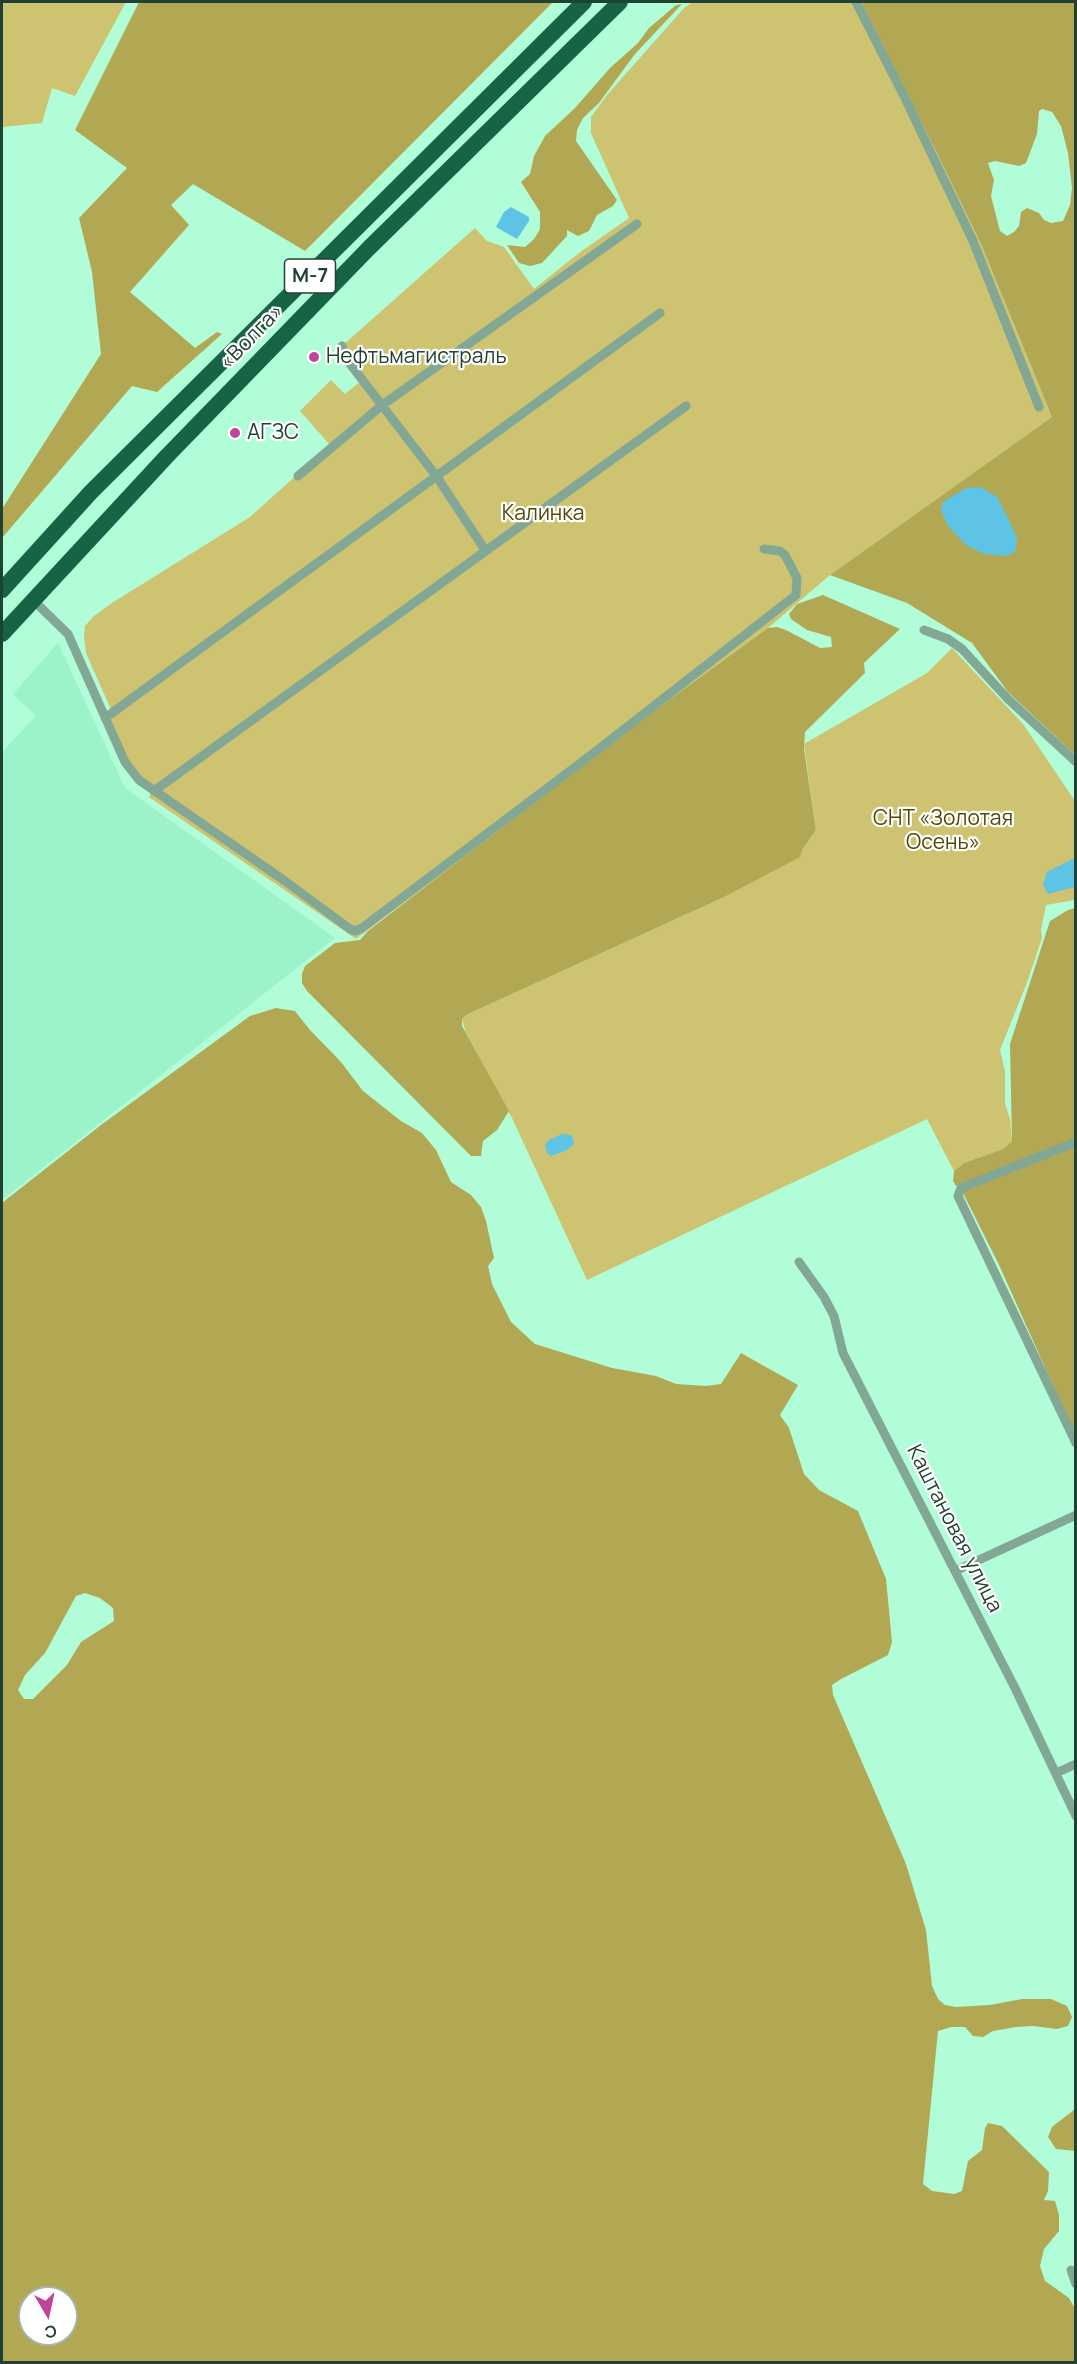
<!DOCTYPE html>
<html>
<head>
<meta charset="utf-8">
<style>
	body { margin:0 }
	#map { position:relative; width:1077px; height:2364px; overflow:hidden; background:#b0fdd7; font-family:Manrope,sans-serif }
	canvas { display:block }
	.frame { position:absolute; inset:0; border:3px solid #224132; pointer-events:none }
	.north { position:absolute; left:18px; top:2286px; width:60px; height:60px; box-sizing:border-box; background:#fff; border:2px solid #a7b3ad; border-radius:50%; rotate:171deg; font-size:16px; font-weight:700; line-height:24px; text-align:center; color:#224132 }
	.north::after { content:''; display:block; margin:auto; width:21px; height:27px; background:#be4598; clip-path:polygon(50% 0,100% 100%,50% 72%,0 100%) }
</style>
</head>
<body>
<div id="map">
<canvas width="1077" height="2364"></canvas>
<div class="frame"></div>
<div class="north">С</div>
</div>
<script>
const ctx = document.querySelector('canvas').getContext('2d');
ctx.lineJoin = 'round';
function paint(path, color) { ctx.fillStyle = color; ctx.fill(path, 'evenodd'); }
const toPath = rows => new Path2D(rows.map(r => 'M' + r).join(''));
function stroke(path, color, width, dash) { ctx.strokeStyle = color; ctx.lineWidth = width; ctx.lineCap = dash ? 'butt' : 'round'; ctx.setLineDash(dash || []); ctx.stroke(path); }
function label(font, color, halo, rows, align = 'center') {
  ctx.font = font + ' Manrope,sans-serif'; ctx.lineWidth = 4.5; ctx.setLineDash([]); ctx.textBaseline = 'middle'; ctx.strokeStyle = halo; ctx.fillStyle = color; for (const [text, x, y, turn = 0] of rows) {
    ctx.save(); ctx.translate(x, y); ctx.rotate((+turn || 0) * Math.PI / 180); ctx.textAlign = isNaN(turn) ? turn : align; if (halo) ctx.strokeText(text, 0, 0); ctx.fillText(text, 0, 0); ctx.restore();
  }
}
paint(toPath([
	[58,643,125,788,335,938,2,1200,2,752,36,716,13,694]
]), '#9cf2c9');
paint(toPath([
	[2,2,126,2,75,96,52,88,42,123,2,127],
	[693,2,861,2,936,151,981,244,1052,417,830,575,768,628,651,713,579,771,356,939,149,797,153,791,139,780,105,718,112,712,86,653,84,638,85,626,94,616,112,603,250,517,330,445,300,411,331,380,345,394,362,380,342,346,475,228,487,241,504,247,534,289,579,253,629,218,591,133,591,117,607,95,684,8],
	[952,648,1023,724,1075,801,1075,900,1046,905,1041,930,1042,938,1028,980,1000,1050,1005,1071,1005,1103,1010,1119,1012,1141,1003,1149,964,1163,954,1171,927,1119,587,1280,512,1118,466,1033,462,1019,466,1015,722,898,802,850,816,830,804,744,927,673]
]), '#cdc371');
paint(toPath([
	[139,2,553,2,305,251,193,184,171,205,189,225,130,292,195,348,217,332,222,334,157,392,132,386,2,538,2,509,101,354,92,272,79,218,127,168,75,130],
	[861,2,1075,2,1075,755,1008,692,972,643,907,603,830,575,1052,417,981,244,936,151],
	[1042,109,1052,112,1061,126,1068,153,1072,188,1070,205,1063,221,1051,223,1044,220,1039,213,1027,208,1021,212,1019,226,1014,232,1007,236,1000,231,991,196,994,180,988,163,995,161,1019,166,1026,163,1037,134,1039,111],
	[682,4,635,54,599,103,583,118,577,130,576,141,617,200,613,206,597,215,589,231,578,236,567,230,567,236,542,263,530,266,519,263,507,245,525,247,534,239,540,229,540,212,521,182,530,174,534,156,545,136,575,108,610,68,638,43,649,28,676,5],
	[823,595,900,629,864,663,865,673,805,732,804,749,816,830,802,850,800,857,722,898,466,1015,462,1019,462,1026,509,1111,497,1130,483,1141,481,1156,471,1156,307,991,302,983,302,974,305,966,335,943,360,940,368,931,651,713,768,628,777,627,786,630,820,648,832,647,831,637,807,630,791,619,789,614,797,604],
	[1075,908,1075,1139,956,1186,953,1181,954,1171,964,1163,1003,1149,1012,1141,1010,1044,1050,921,1068,910],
	[276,1008,295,1011,310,1030,341,1062,363,1091,401,1121,422,1133,436,1150,451,1182,471,1195,481,1207,486,1221,494,1258,488,1266,492,1284,511,1322,535,1344,612,1368,656,1376,676,1384,706,1386,721,1384,741,1353,798,1385,780,1415,789,1428,804,1474,819,1490,858,1511,886,1579,892,1642,888,1655,841,1679,832,1685,833,1695,906,1864,926,1930,932,1986,938,1999,945,2005,956,2007,990,2005,1022,1999,1051,1999,1067,2006,1072,2017,1068,2026,1057,2029,1033,2026,1016,2027,993,2031,983,2037,973,2036,965,2027,951,2027,938,2031,923,2184,932,2191,954,2194,962,2191,968,2161,982,2150,985,2128,988,2123,1002,2126,1049,2172,1048,2191,1044,2200,1055,2201,1059,2215,1059,2231,1044,2249,1040,2266,1045,2281,1069,2298,1075,2309,1075,2362,2,2362,2,1203,101,1125,250,1016],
	[85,1593,100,1598,113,1608,114,1621,81,1642,67,1665,33,1699,24,1699,18,1690,25,1675,45,1653,76,1596],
	[30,2298,66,2298,66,2334,30,2334],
	[1075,1145,1075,1434,999,1265,962,1191],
	[1075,2109,1075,2151,1056,2149,1048,2137,1052,2127]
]), '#b2a854');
paint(toPath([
	[511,207,529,217,529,221,517,239,496,227,504,212],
	[981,487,997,497,1007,516,1017,538,1015,552,1006,556,984,554,966,545,948,526,941,510,943,502,966,488],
	[1075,858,1075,887,1048,894,1043,885,1047,872],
	[562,1134,572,1135,574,1144,567,1150,551,1156,547,1153,545,1145,549,1140]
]), '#5ec4e6');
stroke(toPath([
	[856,2,904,96,973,241,1039,407],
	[342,346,344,356,437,477,485,550],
	[298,476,381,406,637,224],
	[33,600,68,634,125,762,139,780,285,881,350,929,355,931,362,928,591,755,796,595,797,578,785,555,780,551,764,549],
	[924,630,948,639,962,649,1008,699,1076,762],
	[105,718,660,313],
	[154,791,686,406],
	[1076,1142,961,1188,958,1196,1076,1443],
	[799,1262,824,1297,834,1316,843,1353,1015,1688,1076,1816],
	[955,1571,1076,1515],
	[1056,1773,1076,1764],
	[1071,2270,1076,2284]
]), '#83a795', 9);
stroke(toPath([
	[2,590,91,492,584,2],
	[2,634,167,456,369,248,620,2]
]), '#166346', 16);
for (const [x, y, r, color] of [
	[314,357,6,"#be4598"],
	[235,433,6,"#be4598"]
]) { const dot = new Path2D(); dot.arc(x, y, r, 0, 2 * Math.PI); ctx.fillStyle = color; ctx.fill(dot); stroke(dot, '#fff', 2); }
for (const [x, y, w] of [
	[310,276,51]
]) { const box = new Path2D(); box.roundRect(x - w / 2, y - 17, w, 34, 4.5); ctx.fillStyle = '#fff'; ctx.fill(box); stroke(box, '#224132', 1.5); }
label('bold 20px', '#224132', null, [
	["М-7",310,276]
]);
label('21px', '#224132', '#fff', [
	["«Волга»",252,337,-46],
	["Каштановая улица",954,1529,63]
]);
label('21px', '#224132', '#fff', [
	["Нефтьмагистраль",326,357],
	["АГЗС",247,433]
], 'left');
label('21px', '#514a05', '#fff', [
	["Калинка",543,514],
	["СНТ «Золотая",943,819],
	["Осень»",943,843]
]);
</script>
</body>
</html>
